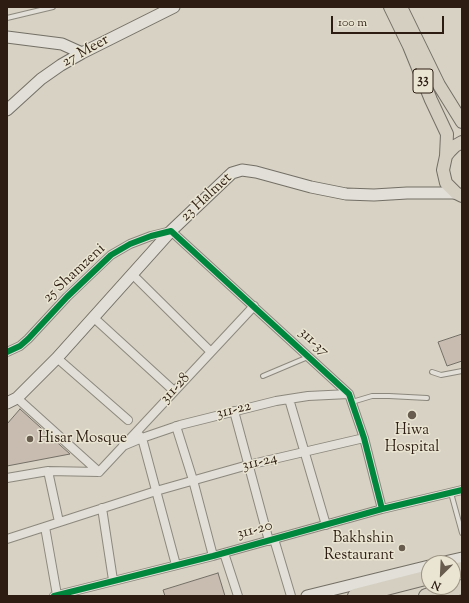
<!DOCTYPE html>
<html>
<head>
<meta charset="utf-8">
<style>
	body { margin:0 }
	#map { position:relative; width:469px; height:603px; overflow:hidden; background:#d7d2c3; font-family:"Sorts Mill Goudy",serif }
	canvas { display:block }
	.frame { position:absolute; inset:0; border:8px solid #2c1c11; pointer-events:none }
	.north { position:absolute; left:421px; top:555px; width:40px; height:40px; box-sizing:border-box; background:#eae5d3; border:1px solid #9e9585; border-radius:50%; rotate:204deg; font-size:11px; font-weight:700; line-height:16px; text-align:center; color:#2c1c11 }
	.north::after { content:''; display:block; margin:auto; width:14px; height:18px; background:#685c4f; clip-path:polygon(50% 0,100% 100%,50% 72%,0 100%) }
	.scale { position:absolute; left:331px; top:16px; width:113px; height:18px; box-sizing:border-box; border:2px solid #2c1c11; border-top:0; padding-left:5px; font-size:12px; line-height:14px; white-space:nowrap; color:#2c1c11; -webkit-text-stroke:3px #eae5d3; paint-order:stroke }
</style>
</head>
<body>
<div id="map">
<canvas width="469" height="603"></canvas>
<div class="frame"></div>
<div class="north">N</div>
<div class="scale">100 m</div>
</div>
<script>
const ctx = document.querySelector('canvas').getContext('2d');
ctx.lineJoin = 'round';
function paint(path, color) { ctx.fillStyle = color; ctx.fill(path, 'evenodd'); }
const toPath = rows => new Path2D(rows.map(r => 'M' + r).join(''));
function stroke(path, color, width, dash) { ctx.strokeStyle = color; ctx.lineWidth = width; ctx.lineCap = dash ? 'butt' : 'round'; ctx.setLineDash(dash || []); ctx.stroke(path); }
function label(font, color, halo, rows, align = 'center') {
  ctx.font = font + ' "Sorts Mill Goudy",serif'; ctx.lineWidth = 3; ctx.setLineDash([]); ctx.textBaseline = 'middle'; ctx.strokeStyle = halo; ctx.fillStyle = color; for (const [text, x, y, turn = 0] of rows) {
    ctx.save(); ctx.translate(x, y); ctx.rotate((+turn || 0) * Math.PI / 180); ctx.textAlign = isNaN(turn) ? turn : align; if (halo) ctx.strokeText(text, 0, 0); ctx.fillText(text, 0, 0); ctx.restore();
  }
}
const building = toPath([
	[462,334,462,361,447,366,438,342,462,334],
	[20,409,70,454,7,466,7,424,20,409],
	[218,573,225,596,165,596,163,590,218,573]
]);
paint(building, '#c8bcb1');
stroke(building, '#746f66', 1);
const lane = toPath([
	[7,18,53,7],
	[432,372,441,375,462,371],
	[263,376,308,357],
	[352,402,372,396,389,396,427,398],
	[451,493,462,533]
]);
const street = toPath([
	[132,274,211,352],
	[93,317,174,391],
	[7,352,20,346,28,339,67,297,111,255,130,244,151,236,171,231,349,394,364,438,382,509],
	[57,358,128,420],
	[17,398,99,472],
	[289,399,326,525],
	[234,411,269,541],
	[176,426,193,480,213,556],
	[138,434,142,438,176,565],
	[123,446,142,438,180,425,276,401,308,396,349,394],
	[48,471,59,522],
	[99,472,254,306],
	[7,478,48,471,99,472],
	[102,508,113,580],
	[45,527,57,595],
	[7,539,156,491,248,465,364,438],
	[274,539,291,596],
	[224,553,238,596],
	[54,596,213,556,382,509,462,490]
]);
const secondary = toPath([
	[7,37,62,44,82,53],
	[7,110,41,79,61,65,82,53,174,7],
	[7,403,17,398,57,358,171,231,232,173,242,170,256,172,311,187,346,194,374,195,407,193,456,193],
	[440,563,462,558],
	[307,596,429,566]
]);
const primary = toPath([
	[390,7,409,46,431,100,447,134,446,156],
	[401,7,439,85,462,122],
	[462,142,455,146,450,151,446,156,443,170,446,183,456,193,462,196]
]);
const highway = toPath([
	[453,571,462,569],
	[355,596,429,577],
	[426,596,462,587]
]);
stroke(lane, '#8d887e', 6);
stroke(street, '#8d887e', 10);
stroke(secondary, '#746f66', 13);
stroke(primary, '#746f66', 14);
stroke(highway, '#746f66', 16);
stroke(lane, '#e1dfd7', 4);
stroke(street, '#e1dfd7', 8);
stroke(secondary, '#e1dfd7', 11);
stroke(primary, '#d5cfc2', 12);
stroke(highway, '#d5cfc2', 14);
stroke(toPath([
	[7,352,20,346,28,339,67,297,111,255,130,244,151,236,171,231,349,394,364,438,382,509],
	[54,596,213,556,382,509,462,490]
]), '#00873e', 6);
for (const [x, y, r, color] of [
	[412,415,5,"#685c4f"],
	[30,439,4,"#685c4f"],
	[402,548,4,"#685c4f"]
]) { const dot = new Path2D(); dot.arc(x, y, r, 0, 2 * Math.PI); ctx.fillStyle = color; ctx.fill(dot); stroke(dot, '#eae5d3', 1.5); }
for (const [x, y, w] of [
	[423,81,20]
]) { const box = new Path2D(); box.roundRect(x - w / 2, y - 12, w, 24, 3); ctx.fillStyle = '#eae5d3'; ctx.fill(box); stroke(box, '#2c1c11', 1); }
label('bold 14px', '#2c1c11', null, [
	["33",423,81]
]);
label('15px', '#2c1c11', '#eae5d3', [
	["27 Meer",86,52,-29],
	["23 Halmet",207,198,-43],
	["25 Shamzeni",75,274,-43],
	["311-37",313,343,43],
	["311-28",176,389,-47],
	["311-22",234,411,-14],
	["311-24",260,463,-14],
	["311-20",255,531,-15]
]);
label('15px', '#2c1c11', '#eae5d3', [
	["Hiwa",412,431],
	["Hospital",412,448],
	["Hisar Mosque",38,439,"left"],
	["Bakhshin",394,539,"right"],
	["Restaurant",394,556,"right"]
]);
</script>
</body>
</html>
